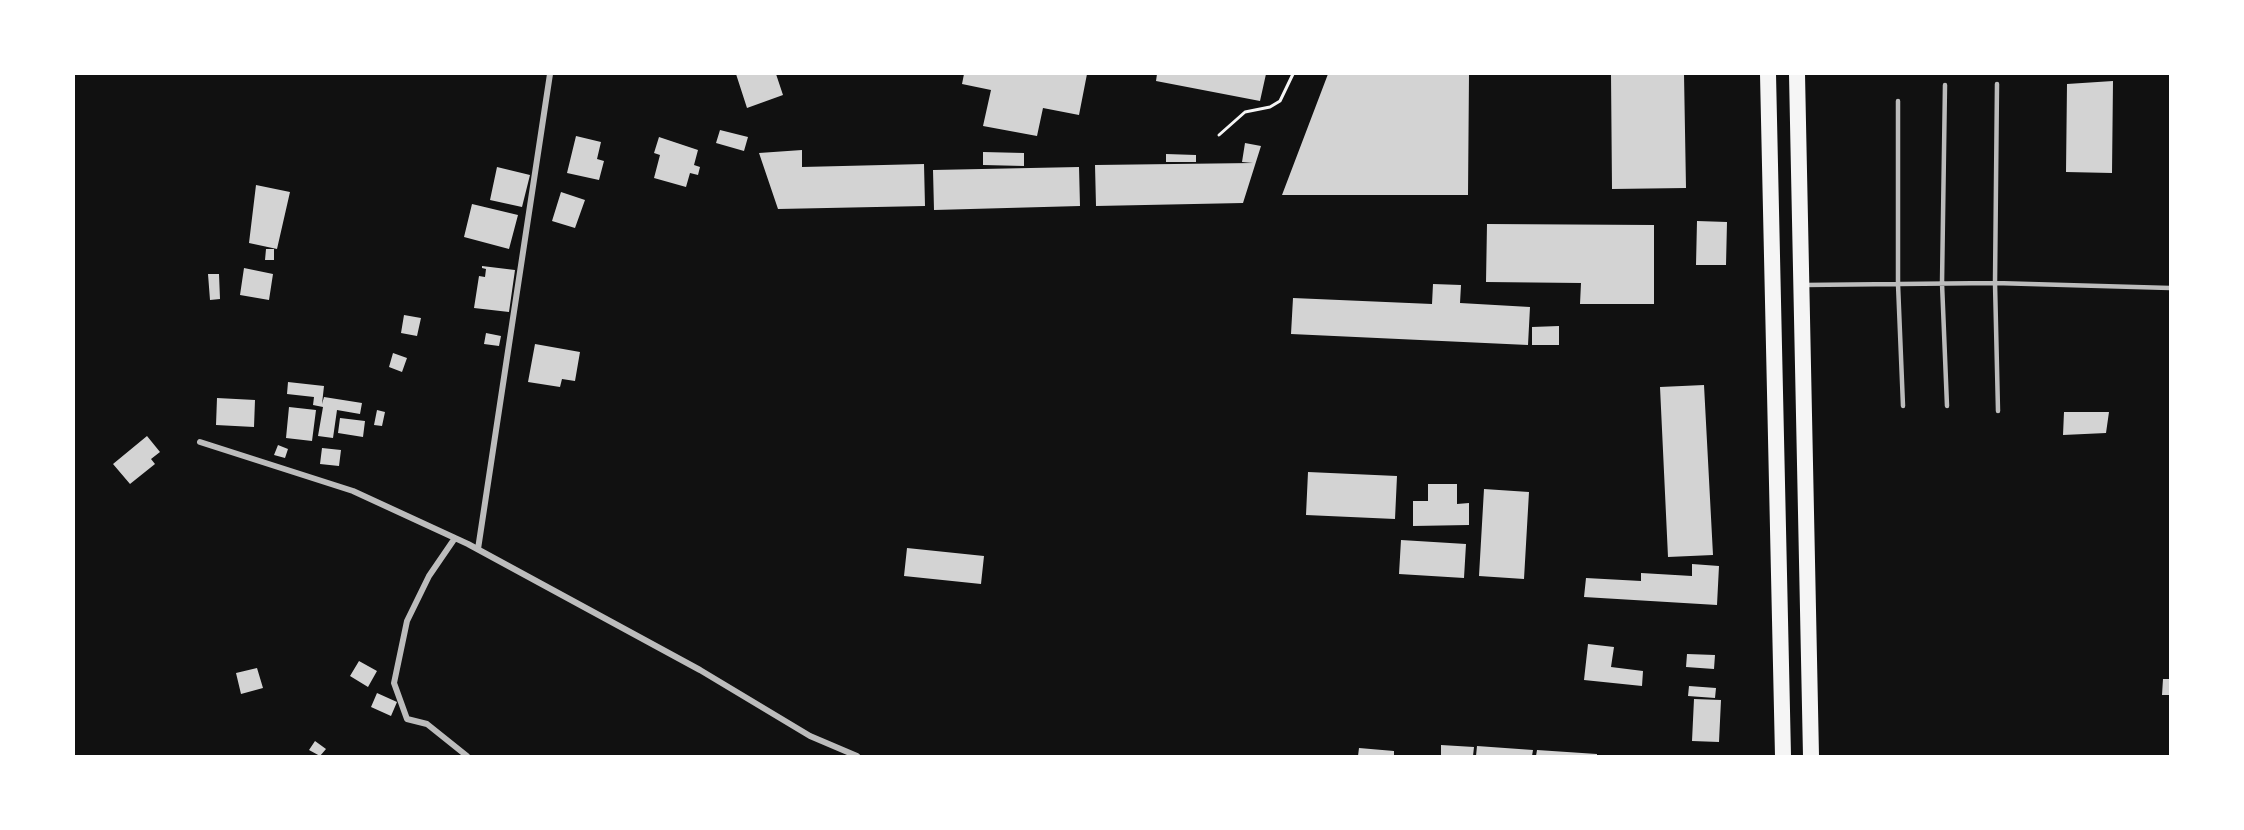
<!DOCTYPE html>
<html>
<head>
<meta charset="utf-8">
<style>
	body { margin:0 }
	#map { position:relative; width:2244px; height:830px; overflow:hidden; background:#111; font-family:Barlow,sans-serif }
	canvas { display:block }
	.frame { position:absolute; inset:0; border:75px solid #fff; pointer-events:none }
</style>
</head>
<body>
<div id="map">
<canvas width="2244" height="830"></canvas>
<div class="frame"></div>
</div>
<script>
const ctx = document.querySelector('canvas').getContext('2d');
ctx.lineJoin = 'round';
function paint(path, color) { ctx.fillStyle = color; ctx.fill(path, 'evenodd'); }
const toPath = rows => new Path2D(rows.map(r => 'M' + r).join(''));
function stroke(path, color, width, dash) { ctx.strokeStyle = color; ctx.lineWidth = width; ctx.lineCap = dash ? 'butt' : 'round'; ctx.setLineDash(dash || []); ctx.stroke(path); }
paint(toPath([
	[736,74,776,74,783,95,747,108],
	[964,74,1087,74,1079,115,1043,108,1037,136,983,126,991,90,962,84],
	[1157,74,1266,74,1260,101,1156,81],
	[1328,74,1469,74,1468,195,1282,195],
	[1611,74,1684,74,1686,188,1612,189],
	[2113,81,2112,173,2066,172,2067,84],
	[720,130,748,137,744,151,716,143],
	[576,136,601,142,597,159,604,161,599,180,567,173],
	[659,137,698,150,694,165,700,167,698,175,690,173,686,187,654,178,660,155,654,153],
	[1245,143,1261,146,1243,203,1096,206,1095,165,1253,163,1242,162],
	[802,150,802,167,924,164,925,206,778,209,759,153],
	[983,152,1024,153,1024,166,983,165],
	[1166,154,1196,155,1196,162,1166,162],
	[497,167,530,175,522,207,490,200],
	[1079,167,1080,206,934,210,933,170],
	[256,185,290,192,277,249,249,243],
	[561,192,585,200,575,228,552,221],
	[472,204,518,215,509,249,464,237],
	[1697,221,1727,222,1726,265,1696,265],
	[1487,224,1654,225,1654,304,1580,304,1581,283,1486,282],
	[266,249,274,249,274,260,265,260],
	[482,266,515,270,509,312,474,308,479,276,485,277,486,269,482,268],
	[244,268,273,274,269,300,240,295],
	[208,274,219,274,220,299,210,300],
	[1433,284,1461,285,1460,303,1530,307,1528,345,1291,334,1293,298,1432,304],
	[404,315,421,318,417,336,401,333],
	[1559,326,1559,345,1532,345,1532,327],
	[486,333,501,336,499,346,484,344],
	[535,344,580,352,575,381,562,379,560,387,528,382],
	[393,353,407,358,402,372,389,367],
	[288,382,324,386,322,404,324,397,362,403,360,414,337,410,333,438,318,436,323,407,313,405,314,397,287,394],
	[1704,385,1713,555,1668,557,1660,387],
	[217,398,255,400,254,427,216,425],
	[289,407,316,410,312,441,286,438],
	[377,410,385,412,382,426,374,425],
	[2064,412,2109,412,2106,433,2063,435],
	[340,418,365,421,363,437,338,433],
	[147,436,160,452,151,459,155,464,130,484,113,464],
	[278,445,288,449,285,458,274,455],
	[322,448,341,450,339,466,320,464],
	[1308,472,1397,476,1395,519,1306,515],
	[1428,484,1457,484,1457,504,1469,503,1469,525,1413,526,1413,501,1428,501],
	[1484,489,1529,492,1524,579,1479,576],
	[1401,540,1466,544,1464,578,1399,574],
	[907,548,984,556,981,584,904,576],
	[1692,564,1719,566,1717,605,1584,597,1586,578,1641,581,1641,573,1692,576],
	[1588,644,1614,647,1611,667,1643,671,1642,686,1584,680],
	[1687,654,1715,655,1714,669,1686,667],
	[359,661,377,671,368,687,350,676],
	[257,668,263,688,241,694,236,673],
	[2163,679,2170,679,2170,695,2162,695],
	[1689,686,1716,688,1715,698,1688,696],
	[377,693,397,702,391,716,371,707],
	[1694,699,1721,700,1719,742,1692,741],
	[315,741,326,749,320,756,309,750],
	[1441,745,1474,747,1473,756,1441,756],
	[1477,746,1533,750,1532,756,1476,756],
	[1359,748,1394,751,1394,756,1358,756],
	[1537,750,1597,754,1597,756,1536,756]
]), '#d3d3d3');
stroke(toPath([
	[1219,135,1245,112,1270,107,1280,101,1293,74]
]), '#f5f5f5', 3);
stroke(toPath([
	[1997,84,1995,283,1998,411],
	[1945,85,1942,283,1947,406],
	[1898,101,1898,284,1903,406],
	[1804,285,1995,283,2170,288]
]), '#bcbcbc', 4.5);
stroke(toPath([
	[200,442,353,491,468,544,700,670,810,736,857,756],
	[455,538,429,576,407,621,394,683,407,719,427,724,467,756],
	[478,549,550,74]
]), '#bcbcbc', 6);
stroke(toPath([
	[1768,74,1783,756],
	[1797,74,1811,756]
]), '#f5f5f5', 16);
</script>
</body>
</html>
